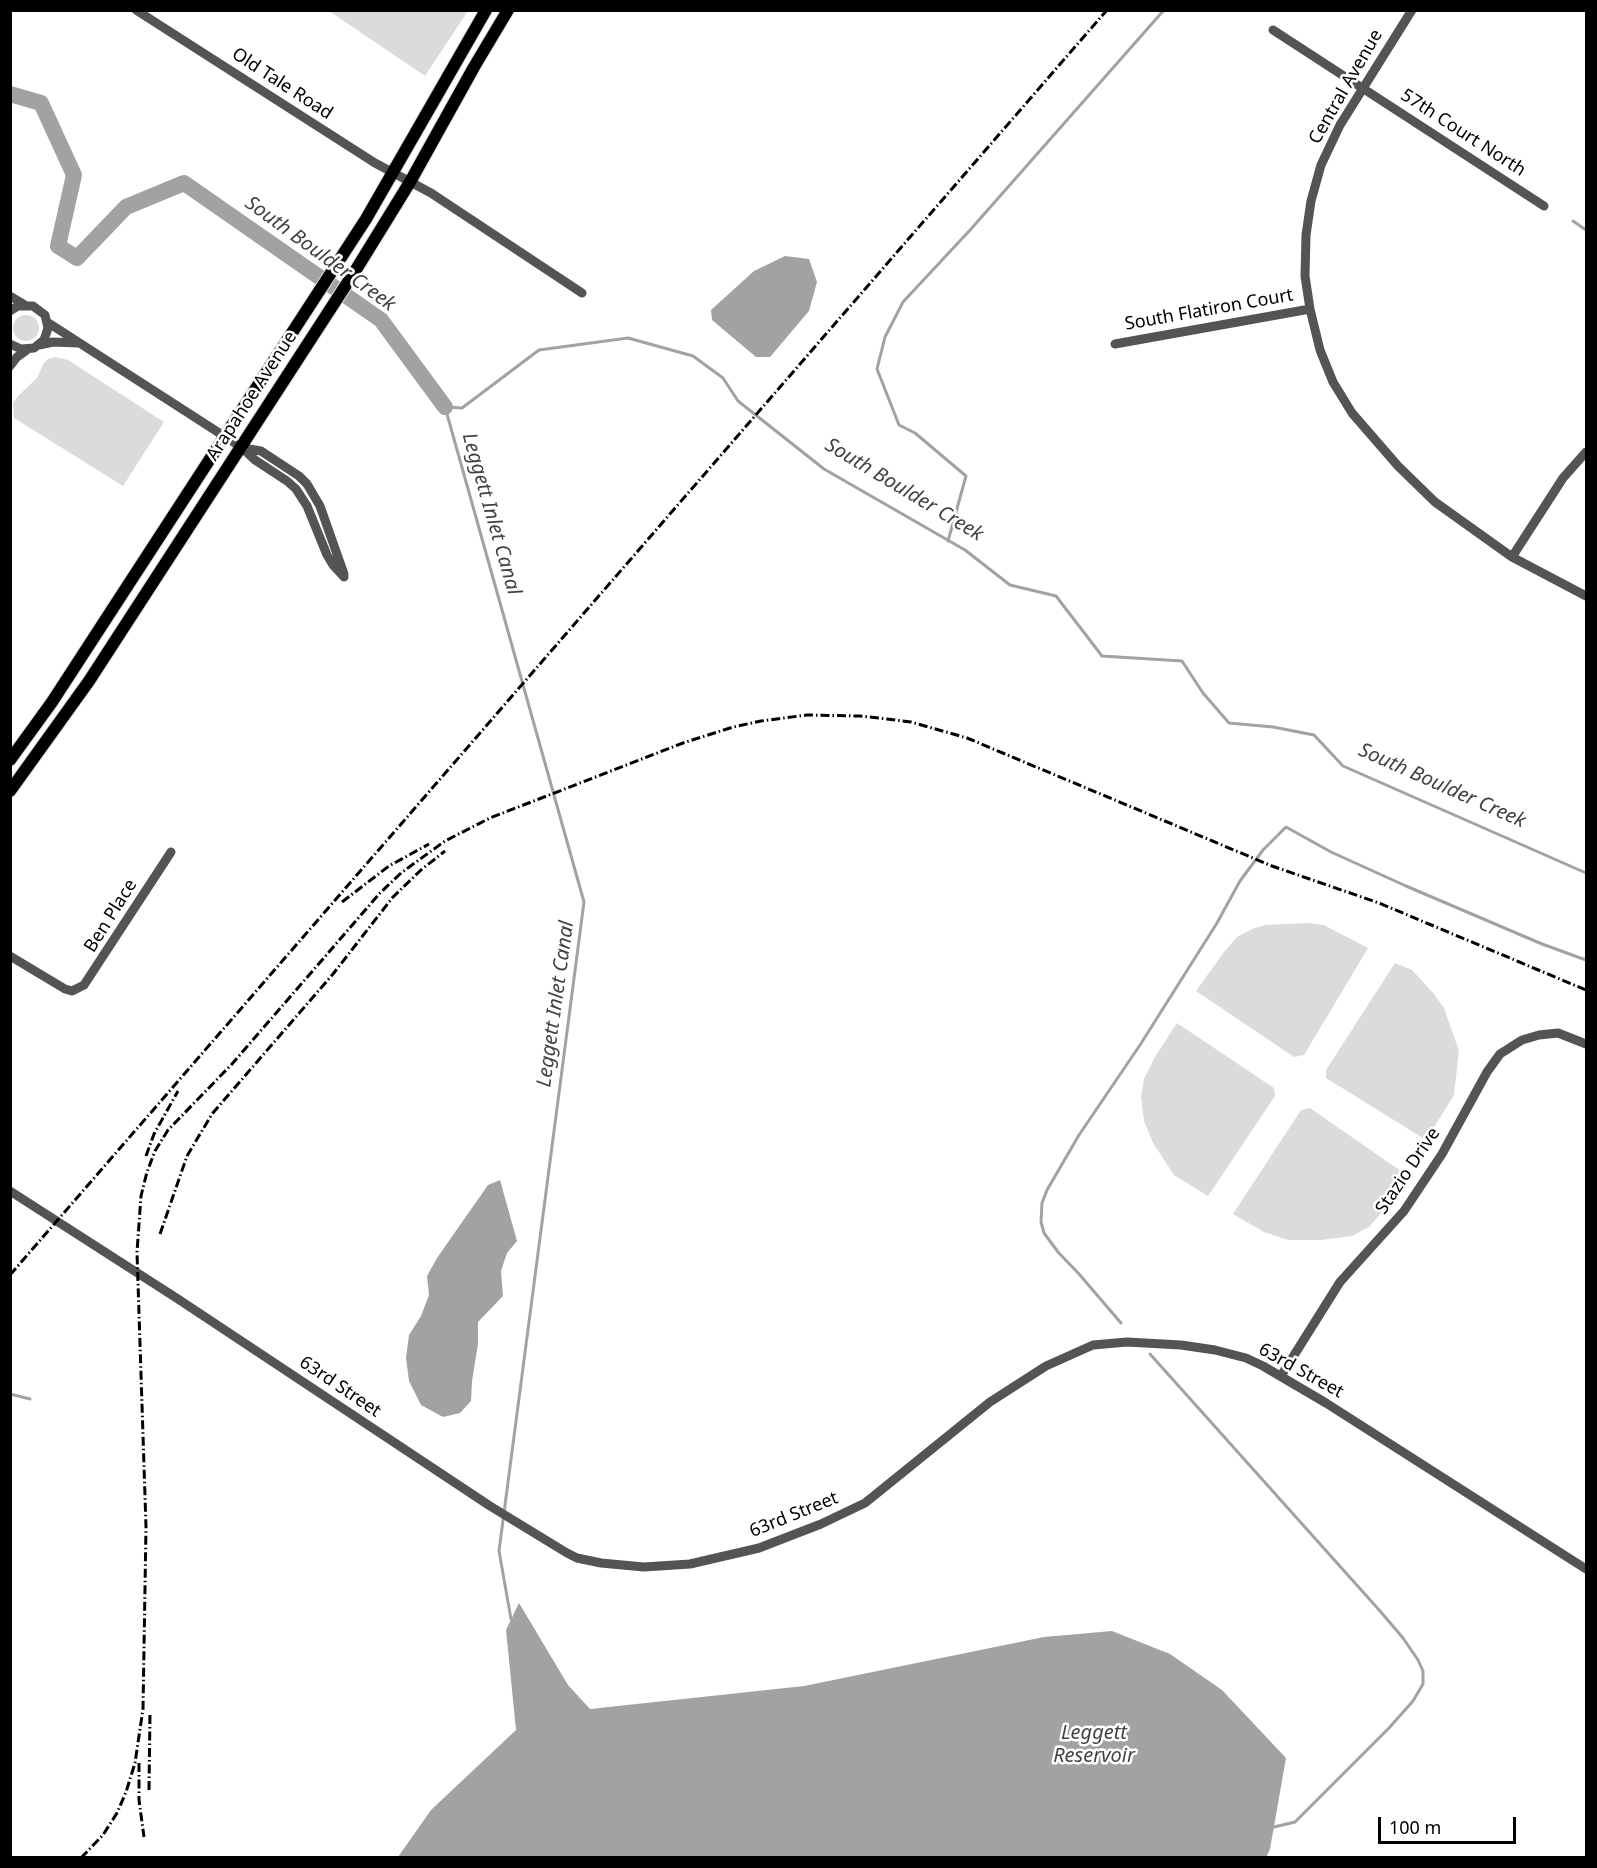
<!DOCTYPE html>
<html>
<head>
<meta charset="utf-8">
<style>
	body { margin:0 }
	#map { position:relative; width:1597px; height:1868px; overflow:hidden; background:#fff; font-family:"Noto Sans",sans-serif }
	canvas { display:block }
	.frame { position:absolute; inset:0; border:12px solid #000; pointer-events:none }
	.scale { position:absolute; left:1378px; top:1817px; width:138px; height:27px; box-sizing:border-box; border:3px solid #000; border-top:0; padding-left:8px; font-size:18px; line-height:21px; white-space:nowrap; color:#000; -webkit-text-stroke:4px #fff; paint-order:stroke }
</style>
</head>
<body>
<div id="map">
<canvas width="1597" height="1868"></canvas>
<div class="frame"></div>
<div class="scale">100 m</div>
</div>
<script>
const ctx = document.querySelector('canvas').getContext('2d');
ctx.lineJoin = 'round';
function paint(path, color) { ctx.fillStyle = color; ctx.fill(path, 'evenodd'); }
const toPath = rows => new Path2D(rows.map(r => 'M' + r).join(''));
function stroke(path, color, width, dash) { ctx.strokeStyle = color; ctx.lineWidth = width; ctx.lineCap = dash ? 'butt' : 'round'; ctx.setLineDash(dash || []); ctx.stroke(path); }
function label(font, color, halo, rows, align = 'center') {
  ctx.font = font + ' "Noto Sans",sans-serif'; ctx.lineWidth = 5; ctx.setLineDash([]); ctx.textBaseline = 'middle'; ctx.strokeStyle = halo; ctx.fillStyle = color; for (const [text, x, y, turn = 0] of rows) {
    ctx.save(); ctx.translate(x, y); ctx.rotate((+turn || 0) * Math.PI / 180); ctx.textAlign = isNaN(turn) ? turn : align; if (halo) ctx.strokeText(text, 0, 0); ctx.fillText(text, 0, 0); ctx.restore();
  }
}
paint(toPath([
	[329,11,468,11,425,76],
	'13 328a13 13 0 1 1 26 0a13 13 0 1 1-26 0Z',
	[55,357,68,360,164,422,123,486,14,418,13,403,18,396,37,378,43,364,48,359],
	[1309,923,1324,925,1368,948,1304,1055,1294,1057,1196,991,1224,952,1237,937,1252,929,1265,925],
	[1395,963,1412,970,1434,994,1444,1008,1459,1051,1454,1095,1426,1140,1326,1078,1326,1070],
	[1177,1023,1274,1088,1275,1096,1208,1196,1174,1175,1153,1143,1144,1121,1141,1097,1144,1079,1155,1057],
	[1310,1108,1408,1176,1383,1211,1369,1227,1352,1236,1322,1240,1288,1240,1264,1232,1233,1214,1301,1110]
]), '#dbdbdb');
paint(toPath([
	[785,256,809,259,817,282,809,311,770,357,756,357,712,320,711,310,754,271],
	[500,1180,517,1241,507,1253,501,1271,503,1296,478,1322,478,1344,472,1381,471,1401,460,1413,443,1417,421,1405,409,1381,406,1358,409,1335,421,1316,429,1295,427,1276,437,1258,488,1185],
	[519,1603,568,1685,590,1709,804,1686,1044,1637,1112,1631,1170,1654,1222,1690,1286,1758,1270,1849,1266,1858,398,1857,431,1810,516,1730,506,1630]
]), '#a2a2a2');
stroke(toPath([
	[1573,221,1586,230],
	[948,541,966,476,915,433,899,425,877,369,885,337,903,302,971,229,1164,10],
	[1121,1323,1079,1274,1058,1252,1044,1233,1041,1222,1042,1203,1047,1190,1079,1135,1140,1045,1217,923,1240,881,1263,850,1286,827,1331,852,1406,886,1542,944,1586,960],
	[1150,1354,1380,1611,1403,1638,1418,1660,1423,1671,1423,1684,1413,1701,1389,1728,1295,1822,1274,1827],
	[10,1394,30,1399],
	[511,1619,499,1551,584,902,445,407,462,408,539,350,628,338,693,356,723,378,738,401,824,469,965,550,1010,585,1056,596,1102,656,1182,661,1203,693,1229,723,1273,727,1314,735,1343,766,1586,873]
]), '#a2a2a2', 3);
stroke(toPath([
	[10,94,41,103,74,175,58,246,77,258,126,207,184,183,381,320,445,407]
]), '#a2a2a2', 16);
const major = toPath([
	[10,760,52,702,366,219,486,10],
	[10,791,89,681,357,268,410,182,474,67,508,10]
]);
stroke(major, '#dbdbdb', 14);
stroke(toPath([
	[136,10,375,163,431,193,582,293],
	[1412,10,1340,125,1321,165,1311,201,1306,235,1305,276,1310,309,1320,350,1333,382,1352,413,1398,466,1435,502,1512,557,1586,596],
	[1273,30,1544,206],
	[10,296,25,305],
	[10,311,18,306,33,306,45,315,48,328,44,340,34,348,21,349,10,344],
	[47,322,241,447,255,460,287,481,296,489,307,506,327,555,333,565,344,577],
	[1115,344,1310,309],
	[39,345,53,342,78,343],
	[10,366,17,357,28,349],
	[243,448,261,451,299,476,307,484,320,506,344,574],
	[1512,557,1563,478,1586,452],
	[10,956,65,989,72,991,84,985,171,852],
	[10,1191,178,1299,490,1506,567,1553,577,1558,601,1563,644,1567,690,1564,759,1548,821,1524,865,1503,990,1402,1046,1366,1093,1345,1127,1342,1181,1345,1215,1350,1246,1358,1263,1366,1326,1403,1586,1569],
	[1281,1376,1340,1282,1404,1211,1442,1154,1487,1072,1500,1054,1522,1040,1539,1035,1558,1033,1586,1044]
]), '#545454', 9);
stroke(major, '#000', 12);
stroke(toPath([
	[342,902,389,866,429,844],
	[146,1156,154,1134,178,1091],
	[160,1234,187,1156,212,1114,333,974,393,897,421,870,445,851],
	[10,1275,1107,10],
	[139,1763,139,1800,144,1837],
	[149,1790,150,1712],
	[81,1858,103,1835,117,1813,126,1792,135,1763,143,1709,146,1527,137,1252,141,1196,147,1172,155,1151,168,1130,232,1064,380,893,401,873,445,841,490,818,683,743,733,727,761,721,807,715,860,716,887,719,911,722,967,738,1272,866,1379,903,1586,990]
]), '#000', 3, [9, 3, 1.5, 3]);
label('18px', '#000', '#fff', [
	["Old Tale Road",282,84,33],
	["Central Avenue",1346,87,-60],
	["57th Court North",1463,133,33],
	["South Flatiron Court",1209,310,-10],
	["Arapahoe Avenue",252,396,-57],
	["Ben Place",111,916,-58],
	["Stazio Drive",1408,1171,-56],
	["63rd Street",1301,1371,29],
	["63rd Street",340,1387,34],
	["63rd Street",794,1515,-22]
]);
label('italic 20px', '#434343', '#fff', [
	["South Boulder Creek",320,254,36],
	["South Boulder Creek",904,490,31],
	["Leggett Inlet Canal",491,514,74],
	["South Boulder Creek",1442,786,24],
	["Leggett Inlet Canal",556,1004,-82],
	["Leggett",1094,1733],
	["Reservoir",1094,1756]
]);
</script>
</body>
</html>
